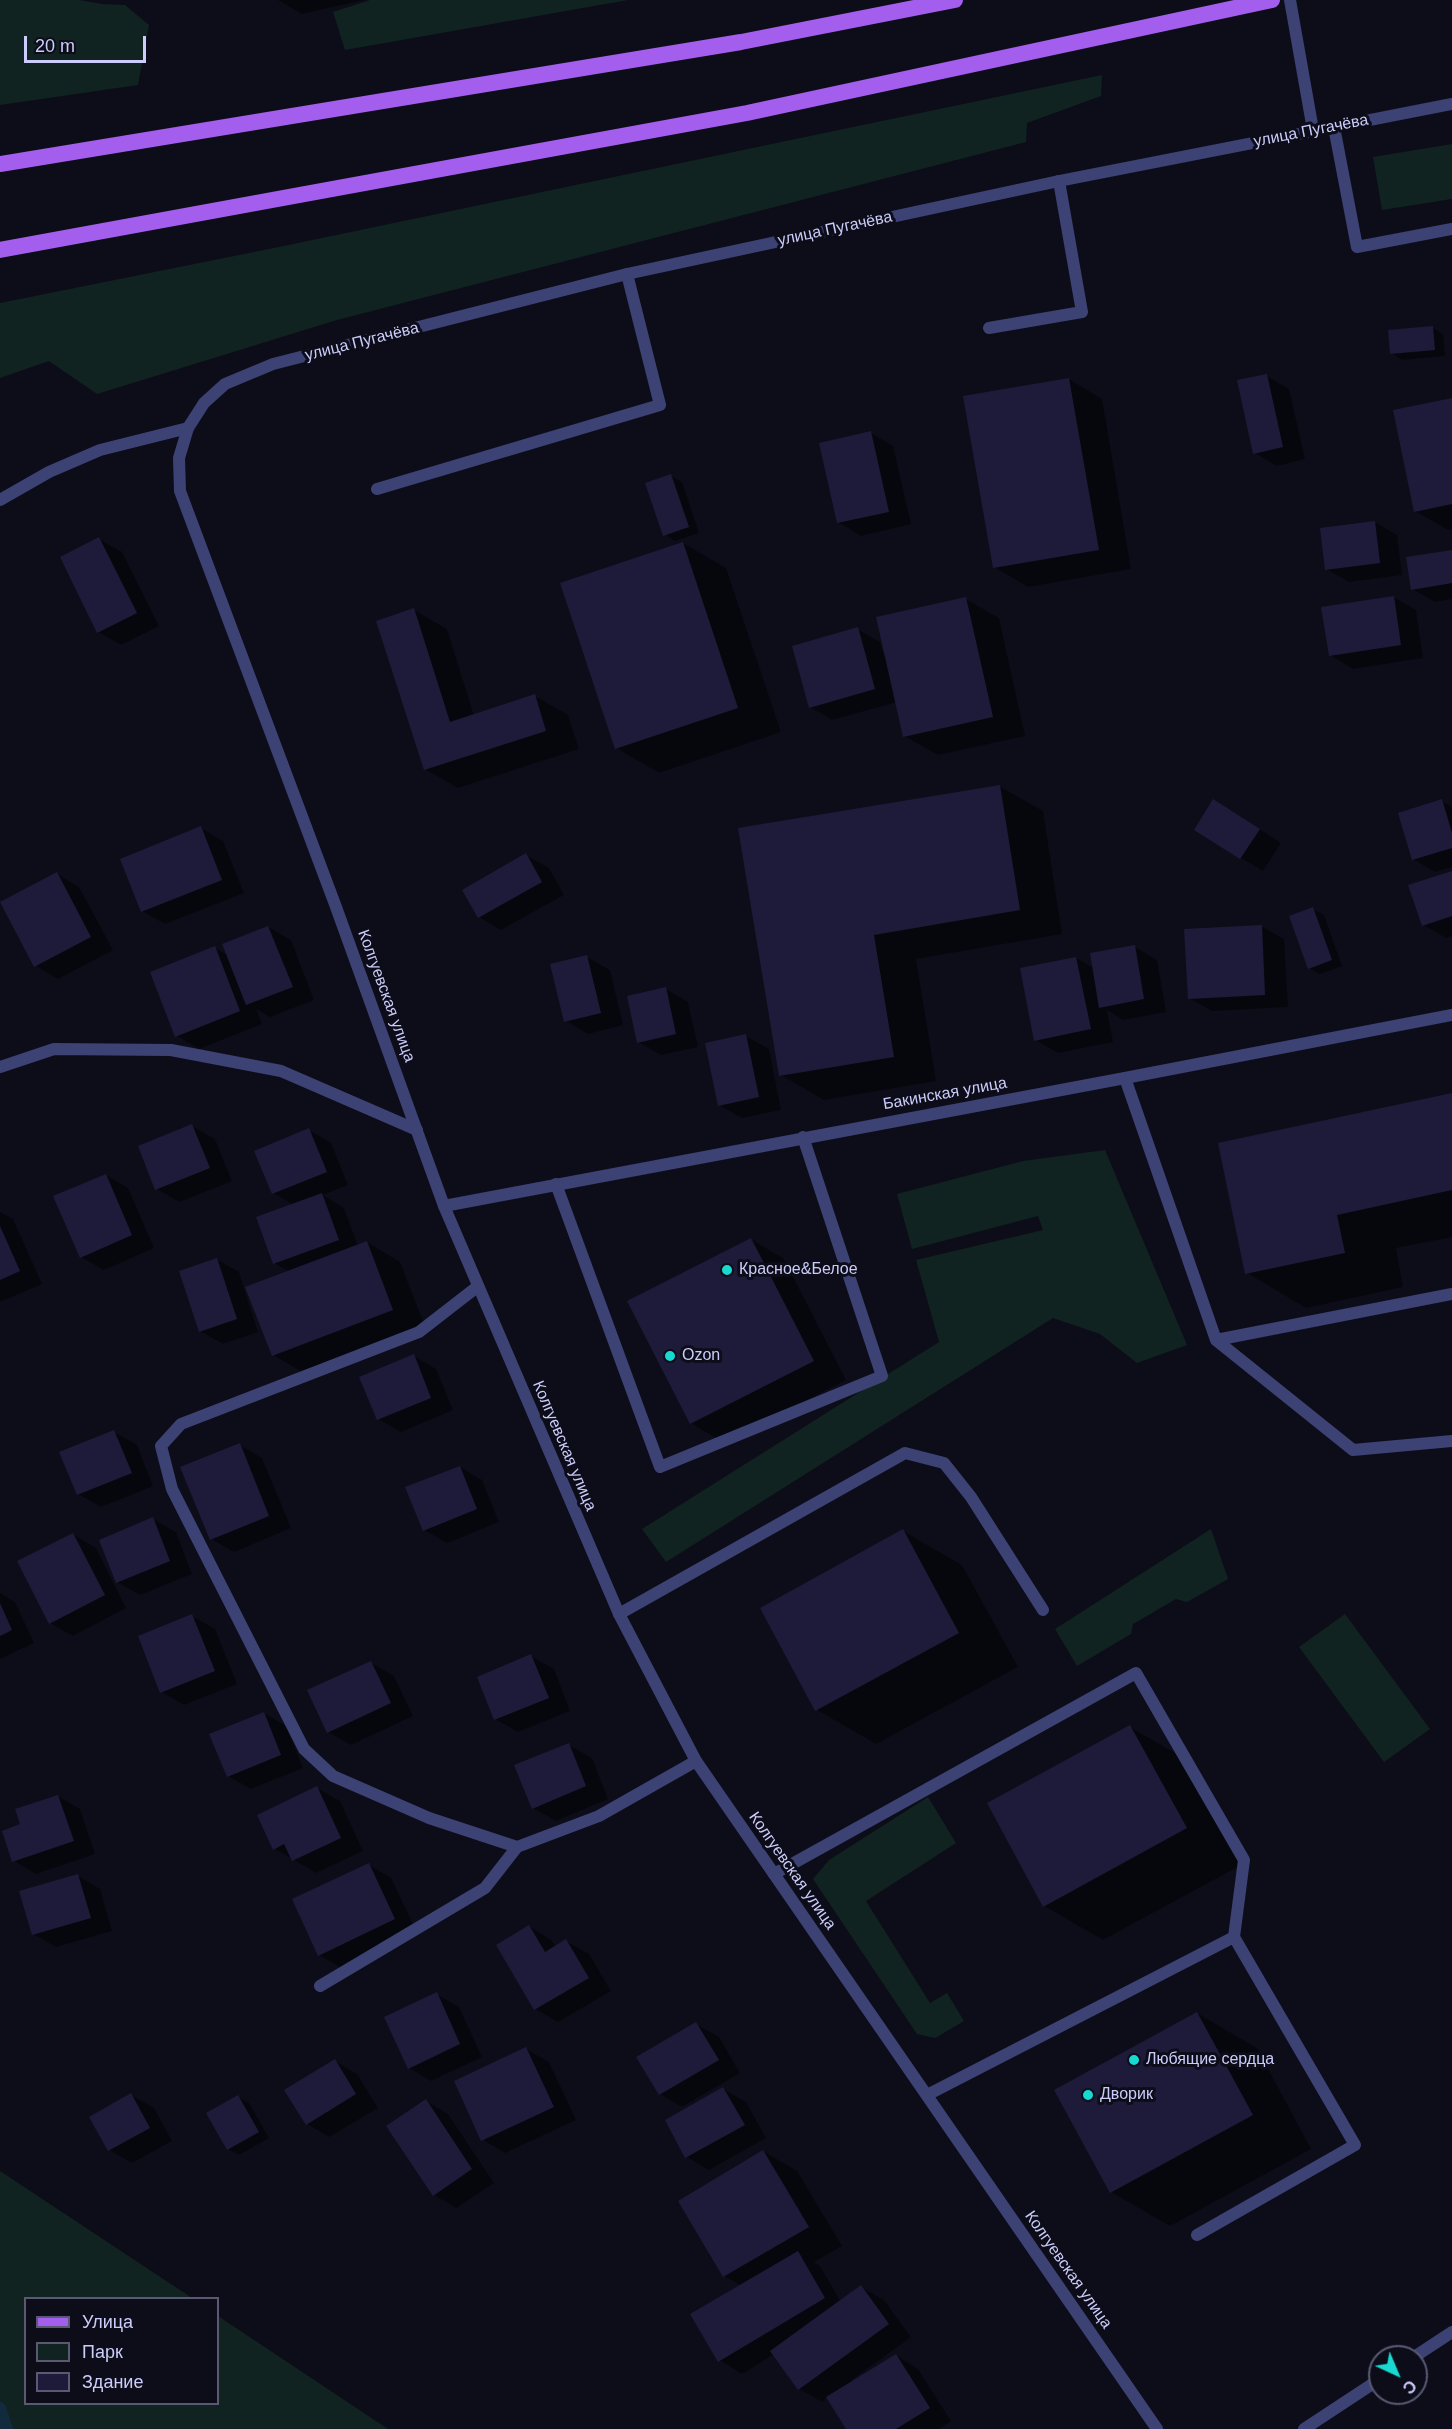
<!DOCTYPE html>
<html>
<head>
<meta charset="utf-8">
<style>
	body { margin:0 }
	#map { position:relative; width:1452px; height:2429px; overflow:hidden; background:#0d0d1a; font-family:Helvetica,sans-serif }
	canvas { display:block }
	.legend { position:absolute; left:24px; top:2297px; width:195px; height:108px; box-sizing:border-box; background:#0d0d1a; border:2px solid #595973; margin:0; padding:8px 10px; list-style:none; font-size:18px; color:#cbccf9 }
	.legend li { display:flex; align-items:center; gap:12px; height:30px }
	.legend b { width:30px; border:2px solid #595973 }
	.north { position:absolute; left:1368px; top:2345px; width:60px; height:60px; box-sizing:border-box; background:#0d0d1a; border:2px solid #595973; border-radius:50%; rotate:136deg; font-size:16px; font-weight:700; line-height:24px; text-align:center; color:#cbccf9 }
	.north::after { content:''; display:block; margin:auto; width:21px; height:27px; background:#18d9d1; clip-path:polygon(50% 0,100% 100%,50% 72%,0 100%) }
	.scale { position:absolute; left:24px; top:36px; width:122px; height:27px; box-sizing:border-box; border:3px solid #cbccf9; border-top:0; padding-left:8px; font-size:18px; line-height:21px; white-space:nowrap; color:#cbccf9; -webkit-text-stroke:4px #0d0d1a; paint-order:stroke }
</style>
</head>
<body>
<div id="map">
<canvas width="1452" height="2429"></canvas>
<ul class="legend">
<li><b style="height:8px;background:#a45eed"></b>Улица</li>
<li><b style="height:16px;background:#102320"></b>Парк</li>
<li><b style="height:16px;background:#1d1b39"></b>Здание</li>
</ul>
<div class="north">С</div>
<div class="scale">20 m</div>
</div>
<script>
const ctx = document.querySelector('canvas').getContext('2d');
ctx.lineJoin = 'round';
function paint(path, color) { ctx.fillStyle = color; ctx.fill(path, 'evenodd'); }
const toPath = rows => new Path2D(rows.map(r => 'M' + r).join(''));
function stroke(path, color, width, dash) { ctx.strokeStyle = color; ctx.lineWidth = width; ctx.lineCap = dash ? 'butt' : 'round'; ctx.setLineDash(dash || []); ctx.stroke(path); }
function label(font, color, halo, rows, align = 'center') {
  ctx.font = font + ' Helvetica,sans-serif'; ctx.lineWidth = 6; ctx.setLineDash([]); ctx.textBaseline = 'middle'; ctx.strokeStyle = halo; ctx.fillStyle = color; for (const [text, x, y, turn = 0] of rows) {
    ctx.save(); ctx.translate(x, y); ctx.rotate((+turn || 0) * Math.PI / 180); ctx.textAlign = isNaN(turn) ? turn : align; if (halo) ctx.strokeText(text, 0, 0); ctx.fillText(text, 0, 0); ctx.restore();
  }
}
paint(toPath([
	[0,0,79,0,102,4,125,5,149,25,138,85,0,105],
	[370,0,628,0,345,50,333,12],
	[1102,75,1101,96,1027,123,1026,142,337,320,97,394,49,361,0,378,0,303,279,247],
	[1452,144,1452,199,1382,210,1373,157],
	[1105,1150,1187,1345,1137,1363,1100,1334,1053,1318,666,1562,642,1529,939,1342,916,1260,1043,1230,1038,1216,912,1249,897,1194,1023,1161],
	[1211,1529,1228,1579,1187,1602,1176,1599,1133,1624,1131,1634,1077,1666,1055,1629],
	[1345,1614,1430,1729,1384,1762,1299,1647],
	[928,1797,956,1843,866,1901,930,2003,947,1993,964,2021,935,2038,917,2034,813,1879,829,1860],
	[0,2171,192,2298,26,2298,26,2404,218,2404,218,2316,388,2429,0,2429]
]), '#102320');
paint(toPath([
	[278,0,364,0,302,14],
	[1432,327,1443,334,1445,356,1402,360,1391,353],
	[1267,376,1289,389,1305,459,1277,466,1255,453],
	[1069,379,1102,399,1131,569,1028,587,994,567],
	[1452,400,1452,529,1448,530,1415,511],
	[871,433,893,446,911,524,861,536,838,522],
	[671,476,682,482,699,533,675,541,664,534],
	[1375,522,1397,535,1402,575,1349,582,1326,569],
	[99,539,122,552,159,626,121,645,98,632],
	[683,543,726,568,781,732,659,773,616,748],
	[1452,552,1452,599,1435,602,1412,589],
	[1394,597,1416,610,1423,658,1353,669,1330,655],
	[966,599,999,618,1025,736,938,755,904,736,897,702,832,720,810,707,857,629,880,642,884,655,886,655],
	[414,610,447,629,474,716,535,696,568,715,579,749,458,788,425,769],
	[999,786,1043,811,1062,934,916,959,936,1081,824,1100,781,1075,740,829],
	[1442,801,1452,807,1452,867,1435,872,1413,859],
	[1236,814,1281,843,1263,871,1241,858],
	[201,828,223,841,244,893,165,924,142,911],
	[526,855,549,868,564,895,501,930,479,917],
	[1452,873,1452,936,1446,938,1423,925],
	[57,874,79,887,113,950,58,979,36,966],
	[1313,909,1324,915,1342,966,1320,974,1309,968],
	[1261,926,1284,939,1288,1007,1212,1011,1189,998],
	[268,927,291,940,314,1000,270,1017,256,1009,262,1024,199,1049,177,1036,215,948,229,956],
	[1135,947,1157,960,1166,1012,1123,1020,1107,1010,1113,1042,1058,1053,1036,1040,1076,958,1094,968],
	[587,957,610,970,623,1025,588,1034,566,1021],
	[666,989,688,1002,698,1047,661,1055,638,1042],
	[746,1036,769,1049,781,1110,742,1118,719,1105],
	[1452,1095,1452,1237,1396,1248,1403,1287,1306,1308,1247,1273],
	[192,1126,215,1139,232,1181,179,1202,157,1189],
	[309,1130,331,1143,348,1185,323,1195,344,1208,358,1246,367,1242,400,1262,426,1329,307,1375,273,1355,290,1272,274,1263,294,1205,273,1193],
	[106,1175,128,1188,154,1248,104,1270,81,1257],
	[0,1212,13,1219,42,1284,0,1302],
	[751,1239,784,1259,846,1380,724,1443,691,1423],
	[216,1259,239,1272,258,1332,223,1344,200,1331],
	[414,1356,436,1369,453,1410,401,1432,378,1419],
	[114,1432,137,1445,153,1486,101,1507,78,1494],
	[240,1445,262,1458,291,1528,234,1552,211,1539],
	[460,1467,482,1480,499,1522,447,1543,424,1530],
	[153,1519,176,1532,192,1574,140,1595,117,1582],
	[903,1531,962,1565,1018,1667,876,1744,817,1710],
	[73,1534,96,1548,126,1608,73,1636,50,1623],
	[0,1593,15,1602,34,1643,0,1659],
	[192,1616,215,1629,237,1684,184,1705,162,1692],
	[531,1656,554,1669,570,1711,518,1732,495,1719],
	[371,1663,394,1676,413,1716,351,1745,328,1732],
	[264,1713,286,1726,303,1768,251,1789,228,1776],
	[1130,1727,1189,1761,1245,1863,1103,1940,1044,1906],
	[569,1745,592,1758,608,1799,556,1821,533,1808],
	[317,1788,340,1801,363,1851,316,1873,275,1849],
	[58,1796,80,1809,95,1854,36,1874,14,1861,22,1825],
	[369,1865,391,1878,417,1932,342,1968,319,1955],
	[78,1876,100,1889,112,1931,56,1947,33,1934],
	[529,1926,551,1940,556,1947,566,1941,589,1954,611,1991,558,2022,535,2009],
	[436,1994,459,2007,482,2057,431,2081,409,2068],
	[1197,2013,1257,2048,1311,2149,1170,2226,1111,2192],
	[696,2024,719,2037,740,2073,682,2107,660,2094],
	[526,2049,549,2062,576,2120,505,2153,483,2140],
	[335,2061,357,2074,378,2108,329,2137,307,2124],
	[723,2089,746,2102,766,2138,709,2170,687,2157],
	[131,2095,154,2108,172,2141,132,2163,109,2150],
	[238,2097,249,2103,269,2138,239,2155,228,2149],
	[426,2101,448,2114,494,2183,456,2208,434,2195],
	[763,2151,797,2171,842,2246,814,2262,820,2266,841,2302,861,2287,884,2300,911,2337,852,2380,853,2382,896,2355,918,2369,951,2421,939,2429,848,2429,828,2397,822,2402,799,2389,774,2354,742,2374,719,2360,741,2286,725,2276,680,2201]
]), '#0007');
stroke(toPath([
	[0,2408,7,2429]
]), '#122a3e', 12);
paint(toPath([
	[1433,326,1435,350,1390,354,1388,330],
	[1267,374,1283,447,1253,454,1237,380],
	[1069,378,1099,550,993,568,963,396],
	[1452,398,1452,504,1414,512,1393,410],
	[871,431,889,512,837,523,819,443],
	[671,474,689,527,663,536,645,483],
	[1375,521,1380,563,1325,570,1320,528],
	[99,537,137,613,97,633,60,557],
	[683,542,738,708,615,749,560,583],
	[1452,550,1452,583,1411,590,1406,557],
	[1394,596,1401,645,1329,656,1321,607],
	[966,597,993,717,903,737,876,617],
	[414,608,450,722,535,694,546,731,424,770,376,621],
	[858,627,875,689,809,708,792,646],
	[1000,785,1020,910,874,935,894,1057,779,1076,738,828],
	[1213,799,1260,829,1240,859,1194,830],
	[1442,799,1452,833,1452,848,1412,860,1398,813],
	[201,826,222,880,141,912,120,859],
	[526,853,542,882,478,918,462,890],
	[1452,871,1452,916,1422,926,1408,885],
	[57,872,91,937,34,967,0,902],
	[1313,907,1332,960,1308,969,1289,916],
	[1262,925,1265,995,1188,999,1184,929],
	[268,926,293,987,246,1005,222,944],
	[1135,945,1144,999,1099,1008,1090,953],
	[215,946,240,1011,175,1037,150,972],
	[587,955,601,1013,564,1022,550,964],
	[1076,957,1091,1029,1034,1041,1020,968],
	[666,987,676,1034,637,1043,627,996],
	[746,1034,759,1097,718,1106,705,1043],
	[1452,1093,1452,1190,1337,1215,1345,1253,1245,1274,1218,1143],
	[192,1124,210,1168,155,1190,138,1146],
	[309,1128,327,1172,272,1194,254,1151],
	[106,1174,132,1235,80,1258,53,1196],
	[322,1193,339,1240,273,1264,256,1217],
	[0,1226,20,1271,0,1280],
	[751,1238,814,1361,690,1424,627,1301],
	[367,1241,393,1310,272,1356,245,1287],
	[217,1258,237,1319,199,1332,179,1271],
	[414,1354,431,1398,377,1420,359,1377],
	[114,1430,132,1473,77,1495,59,1452],
	[240,1443,269,1516,210,1540,180,1467],
	[460,1466,477,1509,423,1531,405,1487],
	[153,1517,170,1561,116,1583,99,1540],
	[903,1529,959,1633,815,1711,760,1608],
	[73,1533,105,1595,49,1624,17,1561],
	[0,1603,12,1630,0,1636],
	[192,1614,215,1671,160,1693,138,1636],
	[531,1654,549,1698,494,1720,477,1677],
	[371,1661,391,1703,327,1733,307,1690],
	[264,1712,281,1755,227,1777,209,1734],
	[1130,1725,1187,1828,1043,1907,987,1803],
	[569,1743,586,1786,532,1809,514,1765],
	[317,1786,341,1838,292,1861,284,1844,273,1850,257,1815],
	[58,1795,74,1841,12,1862,2,1831,20,1824,15,1809],
	[369,1863,395,1919,318,1956,292,1899],
	[78,1874,91,1918,32,1935,19,1891],
	[529,1925,545,1952,566,1939,589,1978,534,2010,496,1945],
	[437,1992,460,2044,408,2069,384,2017],
	[1197,2012,1253,2115,1110,2193,1054,2090],
	[696,2022,719,2060,659,2095,636,2057],
	[526,2047,554,2107,481,2141,454,2081],
	[335,2059,356,2094,306,2125,284,2090],
	[723,2087,745,2125,685,2158,665,2120],
	[131,2093,150,2128,108,2151,89,2117],
	[238,2095,259,2132,227,2150,206,2113],
	[426,2099,472,2169,433,2196,386,2126],
	[763,2150,809,2227,723,2277,678,2201],
	[798,2251,825,2298,718,2362,690,2314],
	[861,2285,889,2324,798,2390,770,2351],
	[896,2354,930,2408,896,2429,846,2429,826,2397]
]), '#1d1b39');
stroke(toPath([
	[1334,127,1357,247,1452,229],
	[989,328,1082,312,1059,181],
	[377,489,660,405,627,274],
	[0,1067,54,1049,171,1050,281,1071,417,1130],
	[1125,1078,1216,1340,1353,1450,1452,1441],
	[556,1184,660,1467,882,1376,803,1137],
	[477,1287,419,1332,181,1424,161,1446,172,1489,304,1749,333,1776,429,1818,517,1847,599,1816,696,1761],
	[1216,1340,1452,1294],
	[619,1614,905,1453,944,1463,971,1497,1043,1610],
	[774,1874,1136,1673,1244,1860,1234,1937,1355,2145,1197,2235],
	[320,1986,485,1888,517,1847],
	[927,2095,1234,1937]
]), '#3d4274', 12);
stroke(toPath([
	[0,500,49,472,100,450,188,428],
	[444,1206,1125,1078,1452,1015],
	[1414,2357,1452,2332],
	[1304,2429,1380,2379]
]), '#3d4274', 12);
stroke(toPath([
	[1290,0,1313,130],
	[1157,2429,696,1761,619,1614,444,1206,336,907,180,491,179,458,188,428,204,403,225,384,273,364,627,274,1059,181,1452,104]
]), '#3d4274', 12);
stroke(toPath([
	[0,164,741,42,955,0],
	[0,250,747,113,1272,0]
]), '#a45eed', 16);
for (const [x, y, r, color] of [
	[727,1270,6,"#18d9d1"],
	[670,1356,6,"#18d9d1"],
	[1134,2060,6,"#18d9d1"],
	[1088,2095,6,"#18d9d1"]
]) { const dot = new Path2D(); dot.arc(x, y, r, 0, 2 * Math.PI); ctx.fillStyle = color; ctx.fill(dot); stroke(dot, '#0d0d1a', 2); }
label('16px', '#cbccf9', '#0d0d1a', [
	["улица Пугачёва",1311,131,-11],
	["улица Пугачёва",835,229,-12],
	["улица Пугачёва",362,342,-14],
	["Колгуевская улица",386,996,70],
	["Бакинская улица",945,1094,-10],
	["Колгуевская улица",564,1446,67],
	["Колгуевская улица",792,1871,55],
	["Колгуевская улица",1068,2270,55]
]);
label('16px', '#cbccf9', '#0d0d1a', [
	["Красное&Белое",739,1270],
	["Ozon",682,1356],
	["Любящие сердца",1146,2060],
	["Дворик",1100,2095]
], 'left');
</script>
</body>
</html>
